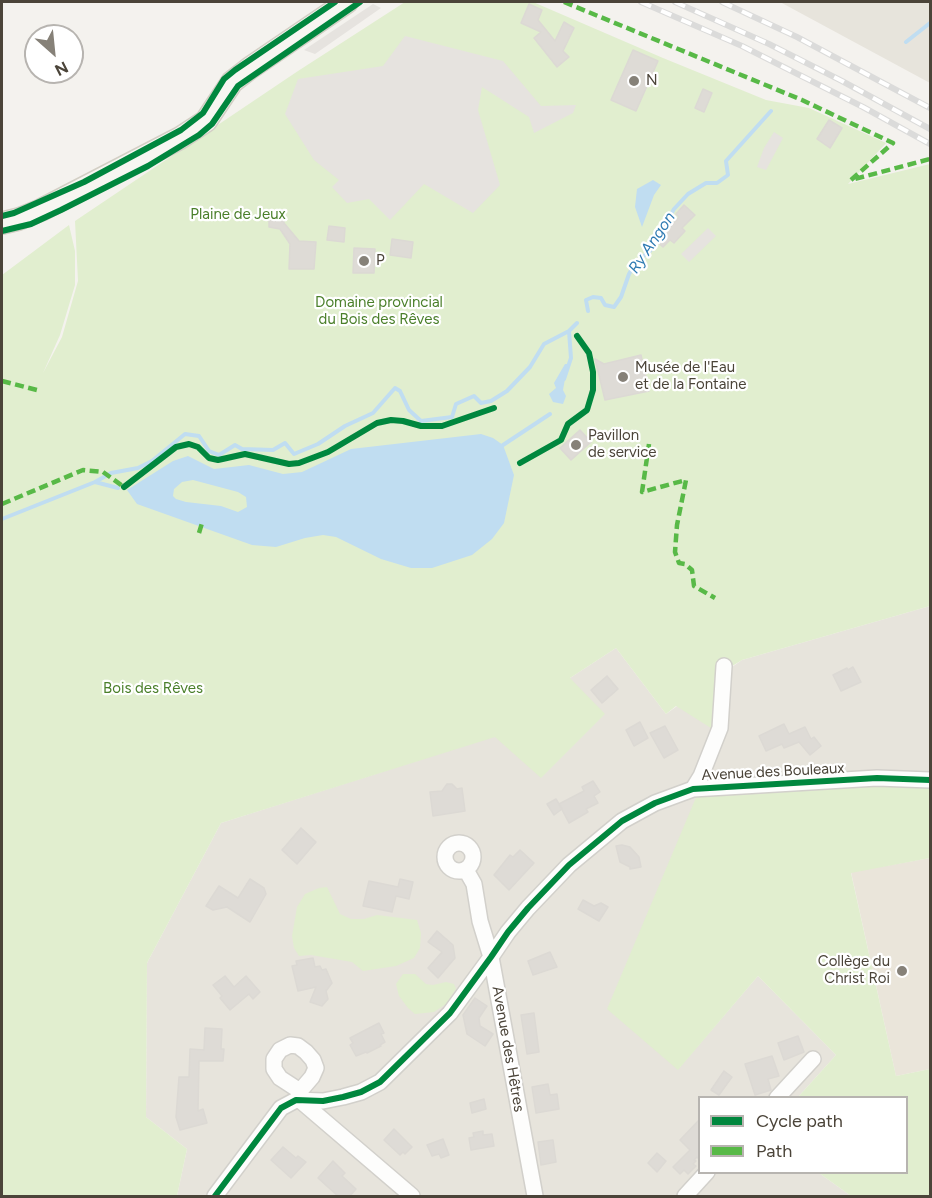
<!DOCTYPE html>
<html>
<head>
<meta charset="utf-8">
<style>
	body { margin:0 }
	#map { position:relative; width:932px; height:1198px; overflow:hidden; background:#f4f2ee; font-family:Figtree,sans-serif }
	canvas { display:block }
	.frame { position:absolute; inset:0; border:3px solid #4b4439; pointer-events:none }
	.legend { position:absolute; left:698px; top:1096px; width:210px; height:78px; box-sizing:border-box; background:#fff; border:2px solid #b7b4b0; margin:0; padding:8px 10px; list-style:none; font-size:18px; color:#4b4439 }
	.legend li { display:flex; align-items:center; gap:12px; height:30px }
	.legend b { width:30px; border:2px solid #b7b4b0 }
	.north { position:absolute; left:24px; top:24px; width:60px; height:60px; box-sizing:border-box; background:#fff; border:2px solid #b7b4b0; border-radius:50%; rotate:153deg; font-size:16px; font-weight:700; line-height:24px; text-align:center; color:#4b4439 }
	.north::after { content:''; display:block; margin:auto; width:21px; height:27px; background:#868178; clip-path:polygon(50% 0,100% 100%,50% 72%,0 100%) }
</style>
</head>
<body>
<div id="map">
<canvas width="932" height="1198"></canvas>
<div class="frame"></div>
<ul class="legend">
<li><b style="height:8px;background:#00873e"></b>Cycle path</li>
<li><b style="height:8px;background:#58b947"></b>Path</li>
</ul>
<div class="north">N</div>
</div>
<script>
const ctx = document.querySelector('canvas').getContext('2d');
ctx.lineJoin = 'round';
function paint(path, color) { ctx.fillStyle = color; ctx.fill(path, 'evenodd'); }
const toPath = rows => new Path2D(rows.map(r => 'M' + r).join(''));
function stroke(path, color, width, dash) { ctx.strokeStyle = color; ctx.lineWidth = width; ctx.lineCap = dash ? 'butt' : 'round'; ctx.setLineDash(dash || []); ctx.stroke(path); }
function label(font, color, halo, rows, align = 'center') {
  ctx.font = font + ' Figtree,sans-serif'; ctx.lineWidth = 4.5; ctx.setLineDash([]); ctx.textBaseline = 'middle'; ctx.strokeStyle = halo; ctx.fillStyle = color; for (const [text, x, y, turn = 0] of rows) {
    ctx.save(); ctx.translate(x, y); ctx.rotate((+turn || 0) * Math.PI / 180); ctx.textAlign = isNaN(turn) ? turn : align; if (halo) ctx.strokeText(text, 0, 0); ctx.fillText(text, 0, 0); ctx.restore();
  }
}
paint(toPath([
	[780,2,930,2,930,83],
	[930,606,930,783,878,781,678,1069,758,976,836,1055,798,1097,700,1098,700,1172,819,1173,851,1196,177,1196,187,1149,146,1117,147,963,221,823,495,736,570,678,616,648,666,714,742,660]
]), '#e7e4dc');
paint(toPath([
	[930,858,930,1069,896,1076,851,872]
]), '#eae5da');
paint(toPath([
	[405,2,533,2,663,58,766,100,809,108,886,143,848,184,930,164,930,606,742,660,729,668,722,735,676,706,666,714,616,648,570,678,605,714,541,778,495,737,221,823,147,963,146,1117,187,1149,177,1196,2,1196,2,275,69,225,75,251,75,285,60,335,43,373,62,337,78,281,75,221,298,71],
	[875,772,930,773,930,858,851,873,896,1076,930,1069,930,1196,851,1196,819,1173,906,1172,906,1098,798,1097,836,1055,758,976,678,1070,607,1009,697,795],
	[327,887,340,914,351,919,364,919,377,915,417,920,421,933,420,948,414,958,396,966,363,971,352,962,311,955,299,956,294,948,292,936,297,907,305,894,319,888],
	[403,974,415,974,426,984,433,985,446,982,454,984,456,989,446,1004,434,1012,415,1014,408,1008,399,996,396,984]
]), '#e1eecf');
paint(toPath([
	[373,4,381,8,315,54,304,50],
	[405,36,503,61,541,106,576,105,573,113,534,133,529,117,482,87,478,110,500,185,473,213,424,184,390,220,369,199,347,203,332,187,339,180,314,160,285,114,298,79,383,66],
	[774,132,783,138,766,170,757,167,764,148],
	[708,228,716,236,689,262,681,254]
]), '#e6e3df');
paint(toPath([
	[653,180,661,185,654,195,642,227,635,207,637,189],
	[565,364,567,364,567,368,563,390,566,396,563,404,553,402,549,394,556,388,554,383],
	[481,434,493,438,503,445,514,475,504,523,492,539,472,555,432,568,411,568,381,559,336,537,323,535,305,538,276,547,252,545,137,504,127,490,173,461,188,456,214,469,249,465,283,474,302,472,351,449],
	[193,480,238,492,246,497,247,507,238,512,221,506,186,502,176,499,173,496,174,489,182,482]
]), '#c0ddf1');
stroke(toPath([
	[906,42,930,23],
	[588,311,586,300,593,297,601,298,605,305,614,307,621,297,629,274,636,262,650,251,674,209,688,194,706,183,717,183,728,175,726,161,771,111],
	[564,379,571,358,569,331,577,323],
	[503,445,550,414],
	[95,482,111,473,138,468,152,461,185,434,199,436,209,451,219,455,235,445,242,449,273,450,285,443,294,454,318,444,345,426,373,413,395,388,400,391,409,410,421,421,452,417,456,404,474,396,481,403,491,401,507,391,530,367,544,344,569,331],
	[2,519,95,482,118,488]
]), '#c0ddf1', 4);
const building = toPath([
	[529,4,542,10,538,20,555,41,564,22,574,28,563,51,569,57,557,67,534,38,541,32,521,23,529,4],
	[633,50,658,61,636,111,611,100,633,50],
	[703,89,712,93,704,112,695,108,703,89],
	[829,120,842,128,830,148,817,139,829,120],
	[684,205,695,215,682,228,685,231,674,243,670,240,663,247,657,242,679,217,676,214,684,205],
	[284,210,284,223,299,241,316,242,314,269,289,269,290,244,280,229,269,227,269,211,284,210],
	[329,226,345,228,344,242,327,240,329,226],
	[392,239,413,242,411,258,390,255,392,239],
	[354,248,375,249,374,273,353,273,354,248],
	[641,355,649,391,605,400,595,359,604,364,641,355],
	[580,430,591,442,571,460,560,448,580,430],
	[853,667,861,682,841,691,833,675,847,668,848,670,853,667],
	[607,676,618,689,602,703,591,690,607,676],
	[640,722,648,738,634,746,626,730,640,722],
	[784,724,789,734,805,727,811,739,814,737,821,746,810,755,799,742,784,748,782,744,766,751,759,736,784,724],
	[665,726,678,750,664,758,650,733,665,726],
	[593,781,600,792,594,796,598,803,586,809,588,812,569,823,559,804,584,791,582,787,593,781],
	[447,784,452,784,457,789,462,788,465,811,433,816,430,792,442,791,447,784],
	[556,799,562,809,554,815,547,804,556,799],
	[301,828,316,842,297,864,282,850,301,828],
	[622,845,630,847,639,857,641,867,630,869,630,867,620,862,616,846,622,845],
	[520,850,534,863,509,890,494,875,510,855,513,857,520,850],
	[250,879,264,888,266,894,250,922,227,907,213,910,206,906,219,886,238,898,250,879],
	[400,879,413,882,409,899,396,896,392,912,363,906,369,881,398,887,400,879],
	[583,900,594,906,601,903,608,907,599,921,578,909,583,900],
	[437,931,453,945,455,958,438,978,428,968,442,952,428,942,437,931],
	[550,952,557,967,533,975,528,961,550,952],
	[313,958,315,967,320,966,322,970,326,969,332,983,326,991,328,999,322,1006,310,1002,316,987,298,991,292,966,297,965,296,961,313,958],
	[225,976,234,987,246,976,260,992,253,999,249,994,230,1010,220,998,222,996,213,985,225,976],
	[475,998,487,1006,479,1018,480,1026,493,1034,485,1046,467,1034,463,1015,475,998],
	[534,1013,539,1052,527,1054,521,1015,534,1013],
	[379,1023,384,1033,381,1034,385,1042,380,1045,381,1046,367,1053,366,1052,356,1056,350,1045,353,1043,350,1038,379,1023],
	[205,1028,222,1029,221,1049,224,1049,223,1061,199,1061,198,1111,203,1109,207,1123,180,1130,176,1117,179,1077,189,1077,190,1049,204,1050,205,1028],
	[798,1036,804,1052,784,1060,778,1043,798,1036],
	[772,1056,779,1076,768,1079,771,1090,755,1095,745,1064,772,1056],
	[724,1071,732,1077,719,1095,711,1090,724,1071],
	[548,1084,550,1095,557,1094,559,1109,536,1113,532,1087,548,1084],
	[484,1099,486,1109,472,1113,470,1103,484,1099],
	[699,1120,699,1159,697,1157,694,1160,696,1161,693,1164,696,1166,688,1174,684,1170,680,1174,673,1167,690,1150,680,1140,699,1120],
	[394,1129,412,1147,405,1154,403,1152,400,1155,384,1140,394,1129],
	[483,1131,483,1135,492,1134,494,1146,471,1150,469,1138,474,1137,473,1133,483,1131],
	[443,1139,449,1155,441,1158,439,1154,432,1156,427,1145,443,1139],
	[553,1140,556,1162,541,1165,538,1142,553,1140],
	[283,1147,296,1158,298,1156,306,1162,291,1178,271,1160,283,1147],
	[657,1153,666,1161,657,1172,648,1163,657,1153],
	[333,1161,345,1173,342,1176,356,1189,349,1197,339,1197,318,1178,333,1161]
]);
paint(building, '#dedbd6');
stroke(building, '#dcd9d4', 1.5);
const street = toPath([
	[693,789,701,776,720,728,724,666],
	'445 857a14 14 0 1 1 28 0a14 14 0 1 1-28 0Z',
	[466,870,474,884,480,921,491,957,535,1196],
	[290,1045,298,1046,306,1052,313,1060,316,1068,312,1077,300,1091,280,1078,274,1069,274,1059,280,1050,290,1045],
	[301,1097,302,1102,412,1196],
	[777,1098,813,1059],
	[215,1196,281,1108,296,1100,323,1101,343,1097,361,1092,380,1082,450,1013,491,957,508,932,528,908,569,865,622,821,655,803,693,789,877,778,930,780],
	[685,1196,707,1172]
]);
const secondary = toPath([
	[2,223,19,219,41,210,180,138,206,121,232,82,250,68,347,2]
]);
stroke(street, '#d2d0cb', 18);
stroke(secondary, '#d3cfc5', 24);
stroke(street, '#fdfdfc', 15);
stroke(secondary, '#f7f6f1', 21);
const rail = toPath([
	[641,2,742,46,863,107,930,144],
	[675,2,769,44,842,81,930,129],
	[722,2,797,37,930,108]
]);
stroke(rail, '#dbdbda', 6);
stroke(rail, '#fff', 4, [11]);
stroke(toPath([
	[564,2,802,100,893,143,851,180,930,159],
	[2,381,37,390],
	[649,444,642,492,686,480,677,525,675,552,679,563,685,564,692,570,694,586,715,598],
	[2,504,83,470,103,472,124,487],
	[199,533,202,523]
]), '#58b947', 4.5, [9, 4.5]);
stroke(toPath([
	[2,216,14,213,84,182,181,130,203,113,224,79,235,70,335,2],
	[2,231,31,224,61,210,148,166,199,135,212,124,238,86,360,2],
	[520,463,561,440,568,424,587,410,593,390,593,372,589,353,577,336],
	[124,487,176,447,189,444,198,447,209,458,218,460,245,454,289,464,299,463,328,452,377,423,391,420,403,421,421,426,442,426,494,408],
	[215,1196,281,1108,296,1100,323,1101,343,1097,361,1092,380,1082,450,1013,491,957,508,932,528,908,569,865,622,821,655,803,693,789,877,778,930,780]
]), '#00873e', 6);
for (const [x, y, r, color] of [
	[634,81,6,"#868178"],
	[364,261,6,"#868178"],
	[623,377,6,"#868178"],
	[576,445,6,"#868178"],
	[902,971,6,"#868178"]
]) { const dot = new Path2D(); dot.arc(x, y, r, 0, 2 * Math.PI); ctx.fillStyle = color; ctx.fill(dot); stroke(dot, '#fff', 2); }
label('15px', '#4b4439', '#fff', [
	["N",646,81],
	["P",376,261],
	["Musée de l'Eau",635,368],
	["et de la Fontaine",635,385],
	["Pavillon",588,436],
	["de service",588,453],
	["Collège du",890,962,"right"],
	["Christ Roi",890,979,"right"]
], 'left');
label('15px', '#4a7f2a', '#fff', [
	["Plaine de Jeux",238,215],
	["Domaine provincial",379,303],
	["du Bois des Rêves",379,320],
	["Bois des Rêves",153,689]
]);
label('15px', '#4b4439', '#fff', [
	["Avenue des Bouleaux",773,772,-3],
	["Avenue des Hêtres",508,1049,80]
]);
label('italic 16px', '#2e7ab2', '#fff', [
	["Ry Angon",652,243,-56]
]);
</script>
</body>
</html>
